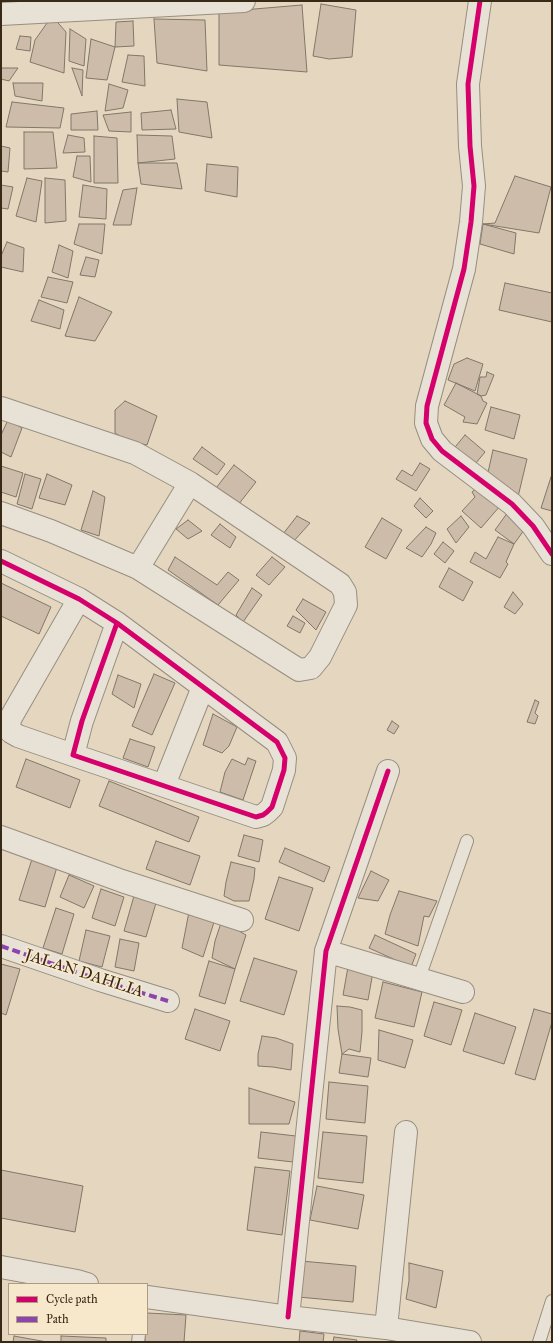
<!DOCTYPE html>
<html>
<head>
<meta charset="utf-8">
<style>
	body { margin:0 }
	#map { position:relative; width:553px; height:1343px; overflow:hidden; background:#e5d7bf; font-family:"IM FELL Great Primer",serif }
	canvas { display:block }
	.frame { position:absolute; inset:0; border:2px solid #382a17; pointer-events:none }
	.legend { position:absolute; left:8px; top:1283px; width:140px; height:52px; box-sizing:border-box; background:#f8e8cb; border:1px solid #ab9c83; margin:0; padding:5px 7px; list-style:none; font-size:12px; color:#382a17 }
	.legend li { display:flex; align-items:center; gap:8px; height:20px }
	.legend b { width:20px; border:1px solid #ab9c83 }
</style>
</head>
<body>
<div id="map">
<canvas width="553" height="1343"></canvas>
<div class="frame"></div>
<ul class="legend">
<li><b style="height:5px;background:#d6006c"></b>Cycle path</li>
<li><b style="height:5px;background:#8e44ad"></b>Path</li>
</ul>
</div>
<script>
const ctx = document.querySelector('canvas').getContext('2d');
ctx.lineJoin = 'round';
function paint(path, color) { ctx.fillStyle = color; ctx.fill(path, 'evenodd'); }
const toPath = rows => new Path2D(rows.map(r => 'M' + r).join(''));
function stroke(path, color, width, dash) { ctx.strokeStyle = color; ctx.lineWidth = width; ctx.lineCap = dash ? 'butt' : 'round'; ctx.setLineDash(dash || []); ctx.stroke(path); }
function label(font, color, halo, rows, align = 'center') {
  ctx.font = font + ' "IM FELL Great Primer",serif'; ctx.lineWidth = 3.5; ctx.setLineDash([]); ctx.textBaseline = 'middle'; ctx.strokeStyle = halo; ctx.fillStyle = color; for (const [text, x, y, turn = 0] of rows) {
    ctx.save(); ctx.translate(x, y); ctx.rotate((+turn || 0) * Math.PI / 180); ctx.textAlign = isNaN(turn) ? turn : align; if (halo) ctx.strokeText(text, 0, 0); ctx.fillText(text, 0, 0); ctx.restore();
  }
}
const building = toPath([
	[321,4,356,10,352,57,329,59,313,56,321,4],
	[302,5,307,72,219,65,219,12,302,5],
	[52,16,66,32,64,73,30,62,35,40,52,16],
	[154,19,205,20,207,71,157,63,154,19],
	[133,21,134,46,115,47,116,22,133,21],
	[70,29,86,39,84,66,69,61,70,29],
	[20,36,31,37,30,51,16,49,20,36],
	[91,39,115,47,107,80,86,78,91,39],
	[128,55,144,56,145,86,122,82,128,55],
	[1,68,18,68,9,81,1,79,1,68],
	[72,68,83,70,82,96,72,68],
	[13,83,43,83,42,101,15,96,13,83],
	[109,84,128,90,123,108,105,111,109,84],
	[177,99,207,102,212,138,179,132,177,99],
	[12,102,64,108,60,128,6,127,12,102],
	[171,110,176,129,142,130,141,113,171,110],
	[97,111,98,130,71,130,71,114,97,111],
	[131,112,131,132,109,131,103,115,131,112],
	[24,132,53,132,57,168,24,169,24,132],
	[68,135,84,138,85,152,63,153,68,135],
	[137,135,172,136,175,159,138,163,137,135],
	[94,136,117,138,118,183,94,183,94,136],
	[1,146,10,148,8,172,1,171,1,146],
	[77,156,90,156,91,182,73,177,77,156],
	[138,163,177,163,182,189,141,184,138,163],
	[207,164,238,167,237,197,205,191,207,164],
	[515,176,551,187,539,233,483,224,495,223,515,176],
	[27,178,42,181,36,222,16,216,27,178],
	[45,178,65,180,66,221,45,223,45,178],
	[1,185,13,187,8,209,1,208,1,185],
	[83,185,107,189,106,219,79,217,83,185],
	[137,188,131,225,113,225,123,190,137,188],
	[79,224,105,224,102,254,74,244,79,224],
	[483,224,516,233,514,254,480,244,483,224],
	[7,242,24,248,23,272,1,267,1,256,7,242],
	[59,245,73,251,68,278,52,272,59,245],
	[86,257,99,260,95,277,80,275,86,257],
	[48,277,73,282,67,303,41,297,48,277],
	[505,283,552,293,552,322,499,310,505,283],
	[79,297,112,312,95,341,65,336,79,297],
	[39,300,64,310,60,329,31,321,39,300],
	[467,358,483,364,475,391,448,380,454,364,467,358],
	[487,372,494,375,486,395,481,396,477,394,480,377,486,377,487,372],
	[456,383,481,396,483,401,487,403,477,424,463,422,465,417,444,405,456,383],
	[125,401,157,416,147,445,128,441,115,433,115,410,125,401],
	[491,407,520,415,514,439,485,430,491,407],
	[8,420,22,428,11,457,1,452,1,435,8,420],
	[465,435,485,452,471,469,451,452,465,435],
	[202,447,225,464,217,475,193,459,202,447],
	[493,450,527,459,517,501,487,477,493,450],
	[420,463,430,469,416,491,396,479,402,470,412,476,420,463],
	[234,465,256,482,238,505,216,488,234,465],
	[1,466,23,473,16,497,1,492,1,466],
	[25,474,41,479,32,509,17,504,25,474],
	[47,474,72,485,65,505,39,498,47,474],
	[552,474,552,511,541,508,552,474],
	[478,487,500,506,481,528,462,511,475,497,472,492,478,487],
	[93,491,105,497,99,536,81,530,93,491],
	[420,498,433,511,426,518,414,506,420,498],
	[508,512,527,526,514,544,495,530,508,512],
	[297,516,310,523,293,542,283,534,297,516],
	[461,516,469,527,456,543,447,529,461,516],
	[382,518,402,530,386,559,365,547,382,518],
	[188,520,202,531,188,539,176,529,188,520],
	[220,524,236,537,230,548,211,535,220,524],
	[426,527,436,533,431,544,422,557,406,548,426,527],
	[498,537,514,544,506,562,508,564,500,578,470,562,475,552,486,559,498,537],
	[443,542,454,551,445,563,434,554,443,542],
	[175,557,217,585,228,572,239,580,218,605,168,570,175,557],
	[272,557,285,567,269,585,256,575,272,557],
	[449,568,473,582,463,601,439,587,449,568],
	[1,583,51,607,39,634,1,616,1,583],
	[252,588,262,595,243,622,236,615,252,588],
	[513,592,523,604,515,614,504,607,513,592],
	[303,599,326,612,316,630,296,610,303,599],
	[293,616,305,623,300,633,287,626,293,616],
	[154,674,175,683,152,735,132,726,154,674],
	[118,675,141,684,134,708,112,694,118,675],
	[535,700,539,702,535,713,538,716,535,724,527,722,535,700],
	[213,714,237,727,229,746,222,753,203,745,213,714],
	[392,721,399,726,394,734,387,730,392,721],
	[130,739,155,747,148,767,123,758,130,739],
	[248,758,256,761,243,800,220,792,225,772,232,759,245,765,248,758],
	[26,759,80,780,70,808,16,787,26,759],
	[109,781,199,817,189,842,99,806,109,781],
	[244,835,263,840,259,862,238,856,244,835],
	[156,841,200,856,190,885,146,869,156,841],
	[285,848,330,867,324,882,279,862,285,848],
	[32,859,57,867,45,907,19,900,32,859],
	[231,862,255,868,254,879,249,901,234,901,224,896,226,882,231,862],
	[371,871,389,880,378,901,358,898,371,871],
	[69,875,94,886,84,908,60,897,69,875],
	[279,877,313,888,299,931,265,919,279,877],
	[101,889,124,897,115,926,92,918,101,889],
	[399,891,437,901,429,917,424,916,418,946,385,934,390,915,399,891],
	[134,896,156,903,146,937,124,931,134,896],
	[56,908,74,914,62,954,43,948,56,908],
	[189,912,215,919,203,957,182,948,189,912],
	[221,923,227,924,246,935,235,969,212,958,215,941,221,923],
	[86,930,110,936,102,967,79,961,86,930],
	[375,935,416,954,411,967,369,948,375,935],
	[120,939,139,943,134,971,115,967,120,939],
	[254,958,297,971,284,1015,240,1001,254,958],
	[209,961,235,969,225,1004,199,996,209,961],
	[1,964,20,969,6,1015,1,1013,1,964],
	[348,967,373,972,368,1000,343,995,348,967],
	[383,982,422,992,414,1027,375,1018,383,982],
	[434,1002,462,1010,451,1045,424,1036,434,1002],
	[337,1006,350,1007,362,1010,362,1032,360,1052,349,1049,342,1054,338,1029,337,1006],
	[195,1009,230,1021,220,1051,185,1039,195,1009],
	[534,1009,552,1014,552,1022,535,1080,515,1074,534,1009],
	[475,1013,516,1027,504,1064,463,1051,475,1013],
	[379,1030,413,1040,405,1068,378,1060,379,1030],
	[262,1036,276,1038,293,1044,291,1070,273,1067,258,1066,258,1054,262,1036],
	[342,1054,371,1058,368,1077,339,1073,342,1054],
	[329,1082,368,1086,365,1123,326,1119,329,1082],
	[249,1088,295,1102,289,1124,249,1124,249,1088],
	[261,1132,296,1136,293,1162,258,1158,261,1132],
	[323,1132,367,1136,363,1183,318,1178,323,1132],
	[255,1167,290,1171,282,1235,247,1230,255,1167],
	[1,1170,83,1186,75,1232,1,1218,1,1170],
	[317,1186,364,1195,358,1229,310,1220,317,1186],
	[301,1261,356,1266,353,1302,298,1297,301,1261],
	[409,1263,443,1271,436,1308,406,1299,409,1281,409,1263],
	[147,1313,186,1315,184,1342,145,1342,145,1334,147,1334,147,1313],
	[300,1331,324,1334,323,1342,299,1342,300,1331],
	[14,1336,47,1342,13,1342,14,1336],
	[61,1336,106,1338,106,1342,61,1342,61,1336],
	[334,1337,357,1340,356,1342,333,1342,334,1337]
]);
paint(building, '#cebcab');
stroke(building, '#807769', 1);
const lane = toPath([
	[419,978,467,841],
	[138,1342,139,1334],
	[539,1342,552,1301]
]);
const street = toPath([
	[480,1,468,84,470,146,474,186,471,222,464,269,427,406,426,423,432,439,442,451,512,504,533,526,552,554],
	[1,14,244,1],
	[1,408,135,453,190,483,138,568],
	[1,513,51,531,138,568,299,670,311,668,320,657,346,605,345,592,340,584,190,483],
	[1,561,79,599,117,623,277,742,285,758,284,770,272,807,267,812,263,815,256,817,73,755,82,721,117,623],
	[73,755,18,736,11,732,9,728,10,719,79,599],
	[164,785,203,687],
	[1,837,122,881,242,920],
	[1,946,100,980,168,1001],
	[326,951,463,992],
	[1,1267,77,1281,87,1284],
	[147,1297,288,1317,386,1328,470,1342],
	[288,1317,326,951,388,771],
	[386,1328,406,1132]
]);
stroke(lane, '#988e7f', 14);
stroke(street, '#988e7f', 24);
stroke(lane, '#e8e2d6', 12);
stroke(street, '#e8e2d6', 22);
stroke(toPath([
	[1,946,100,980,168,1001]
]), '#8e44ad', 4, [8, 4]);
stroke(toPath([
	[480,1,468,84,470,146,474,186,471,222,464,269,427,406,426,423,432,439,442,451,512,504,533,526,552,554],
	[1,561,79,599,117,623,277,742,285,758,284,770,272,807,267,812,263,815,256,817,73,755,82,721,117,623],
	[288,1317,326,951,388,771]
]), '#d6006c', 5);
label('16px', '#382a17', '#f8e8cb', [
	["JALAN DAHLIA",84,974,18]
]);
</script>
</body>
</html>
